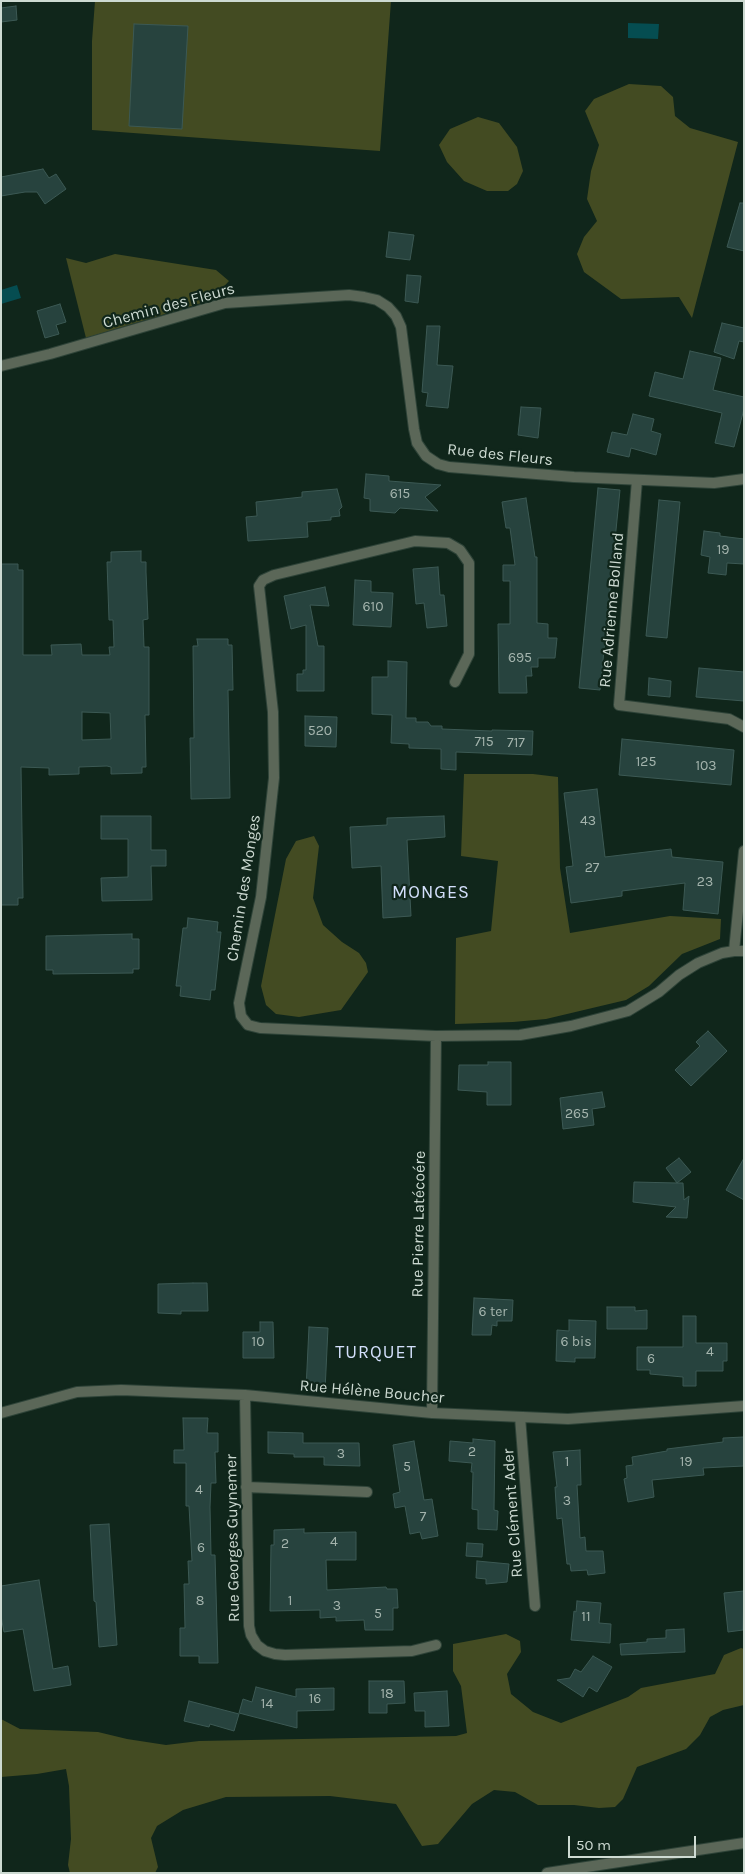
<!DOCTYPE html>
<html>
<head>
<meta charset="utf-8">
<style>
	body { margin:0 }
	#map { position:relative; width:745px; height:1874px; overflow:hidden; background:#10261b; font-family:Karla,sans-serif }
	canvas { display:block }
	.frame { position:absolute; inset:0; border:2px solid #cddad2; pointer-events:none }
	.scale { position:absolute; left:568px; top:1836px; width:128px; height:22px; box-sizing:border-box; border:2px solid #cddad2; border-top:0; padding-left:6px; font-size:15px; line-height:18px; white-space:nowrap; color:#cddad2; -webkit-text-stroke:4px #10261b; paint-order:stroke }
</style>
</head>
<body>
<div id="map">
<canvas width="745" height="1874"></canvas>
<div class="frame"></div>
<div class="scale">50 m</div>
</div>
<script>
const ctx = document.querySelector('canvas').getContext('2d');
ctx.lineJoin = 'round';
function paint(path, color) { ctx.fillStyle = color; ctx.fill(path, 'evenodd'); }
const toPath = rows => new Path2D(rows.map(r => 'M' + r).join(''));
function stroke(path, color, width, dash) { ctx.strokeStyle = color; ctx.lineWidth = width; ctx.lineCap = dash ? 'butt' : 'round'; ctx.setLineDash(dash || []); ctx.stroke(path); }
function label(font, color, halo, rows, align = 'center') {
  ctx.font = font + ' Karla,sans-serif'; ctx.lineWidth = 4.5; ctx.setLineDash([]); ctx.textBaseline = 'middle'; ctx.strokeStyle = halo; ctx.fillStyle = color; for (const [text, x, y, turn = 0] of rows) {
    ctx.save(); ctx.translate(x, y); ctx.rotate((+turn || 0) * Math.PI / 180); ctx.textAlign = isNaN(turn) ? turn : align; if (halo) ctx.strokeText(text, 0, 0); ctx.fillText(text, 0, 0); ctx.restore();
  }
}
paint(toPath([
	[95,1,391,1,380,151,92,130,92,41],
	[629,84,661,86,673,97,675,116,690,128,738,142,692,318,679,297,621,299,584,272,577,254,584,237,597,221,587,199,591,171,599,145,585,111,594,99],
	[478,117,499,123,517,147,523,171,517,184,508,191,487,191,464,181,447,162,439,145,450,129],
	[115,254,216,270,229,281,211,300,86,338,66,258,86,263],
	[464,774,533,774,558,777,560,868,570,933,670,916,721,919,720,939,682,954,649,986,626,1000,546,1019,513,1022,455,1024,456,938,491,931,498,861,461,856],
	[314,836,319,846,313,898,323,925,342,942,359,953,366,963,368,972,341,1010,299,1017,276,1014,266,1005,261,986,286,859,296,841],
	[506,1634,520,1641,521,1652,507,1674,511,1694,533,1712,561,1723,628,1697,641,1688,715,1674,724,1655,741,1648,744,1649,744,1705,723,1710,710,1717,700,1735,686,1749,637,1767,623,1799,615,1807,599,1808,574,1805,538,1805,515,1792,494,1790,472,1804,438,1844,422,1846,396,1804,330,1796,226,1797,183,1810,157,1826,151,1838,158,1867,155,1873,70,1873,68,1865,71,1839,69,1786,66,1769,37,1774,1,1777,1,1719,20,1729,98,1732,127,1739,166,1745,199,1741,456,1736,467,1733,461,1686,453,1671,453,1644]
]), '#434b22');
paint(toPath([
	[628,23,659,24,658,39,628,38],
	[17,285,21,298,1,304,1,290]
]), '#054d51');
const building = toPath([
	[16,6,17,20,1,22,1,8,16,6],
	[134,24,188,26,182,129,129,126,134,24],
	[43,169,49,178,56,174,66,189,45,204,37,192,25,192,1,196,1,177,43,169],
	[740,203,744,203,744,251,727,247,740,203],
	[389,232,414,235,410,260,386,257,389,232],
	[407,275,421,276,418,303,405,301,407,275],
	[60,304,66,322,56,325,59,334,45,338,37,311,60,304],
	[722,323,744,328,744,342,739,341,734,359,714,352,722,323],
	[427,326,440,326,437,365,453,366,448,408,426,406,428,393,422,392,427,326],
	[690,351,721,358,713,390,744,397,744,409,734,447,715,443,722,413,649,396,655,372,683,379,690,351],
	[521,407,541,408,538,438,518,435,521,407],
	[633,414,654,419,651,431,661,434,656,455,631,448,629,457,607,452,612,432,627,435,633,414],
	[366,474,389,476,389,481,441,485,425,497,438,511,400,508,395,513,370,511,370,499,364,498,366,474],
	[598,488,620,490,600,690,579,688,598,488],
	[337,489,342,507,339,510,340,516,331,517,331,520,307,522,308,537,248,541,246,517,257,516,256,502,302,497,302,492,337,489],
	[526,498,535,557,537,557,537,623,548,624,548,638,557,638,555,658,538,658,538,667,531,667,532,676,526,676,527,693,499,693,498,624,510,624,510,581,503,581,503,565,515,565,510,528,506,528,502,502,526,498],
	[659,500,680,502,667,638,646,636,659,500],
	[704,531,720,533,720,536,744,539,744,564,727,563,726,575,708,573,710,557,701,555,704,531],
	[141,551,141,562,146,562,146,572,148,619,143,620,144,647,149,647,149,715,145,715,146,767,142,767,142,773,111,774,111,767,107,766,79,767,79,774,49,775,49,768,21,767,23,898,18,898,18,905,1,905,1,564,18,564,18,570,23,570,23,655,52,655,51,645,81,644,82,655,110,655,109,647,114,647,113,620,109,620,107,562,111,562,111,552,141,551],
	[82,712,110,713,111,739,82,740,82,712],
	[438,567,440,595,444,595,447,626,427,628,424,603,416,604,413,569,438,567],
	[355,580,371,581,371,592,393,593,391,627,353,625,355,580],
	[325,587,329,606,310,605,318,646,324,646,324,691,297,691,297,674,303,674,303,670,306,670,306,625,291,629,284,596,325,587],
	[197,639,228,639,228,645,232,645,233,690,228,690,230,798,191,799,190,738,194,738,193,646,198,646,197,639],
	[388,661,407,662,406,718,416,718,416,722,428,722,431,726,442,726,442,729,492,731,492,730,533,731,532,755,456,752,456,770,441,769,441,749,409,748,409,744,391,743,392,715,372,714,372,677,388,677,388,661],
	[699,668,744,672,744,701,696,697,699,668],
	[649,678,671,681,670,697,648,695,649,678],
	[305,716,337,717,336,747,305,746,305,716],
	[622,739,734,750,731,785,619,775,622,739],
	[597,789,605,857,671,849,672,857,723,862,718,914,683,910,685,883,622,891,622,896,571,903,566,867,573,866,564,793,597,789],
	[101,816,151,816,151,850,166,850,166,866,151,866,152,900,102,901,101,878,128,877,128,839,101,839,101,816],
	[444,816,445,837,407,840,411,916,383,918,381,866,352,868,350,827,387,825,387,818,444,816],
	[188,918,218,922,217,932,221,932,215,990,211,990,210,1000,180,996,181,986,176,986,183,928,187,928,188,918],
	[132,934,132,939,139,939,139,969,133,969,133,973,53,974,53,970,46,970,46,936,132,934],
	[708,1031,727,1051,691,1086,675,1070,700,1046,696,1042,708,1031],
	[488,1062,511,1062,511,1105,487,1105,487,1092,458,1090,459,1065,488,1065,488,1062],
	[602,1092,605,1107,592,1109,594,1125,563,1129,560,1098,602,1092],
	[679,1158,691,1172,677,1183,683,1183,684,1200,689,1196,687,1218,666,1217,676,1207,633,1202,634,1182,677,1183,666,1168,679,1158],
	[744,1158,744,1200,726,1190,744,1158],
	[193,1283,207,1283,208,1311,181,1311,181,1314,158,1313,158,1284,193,1283],
	[474,1298,513,1300,512,1321,497,1321,497,1326,492,1325,491,1335,472,1335,474,1298],
	[607,1307,635,1307,635,1311,647,1310,647,1329,607,1329,607,1307],
	[683,1316,696,1316,696,1343,727,1343,727,1361,723,1361,723,1371,696,1371,696,1386,683,1386,683,1377,650,1374,650,1370,637,1370,637,1347,683,1347,683,1316],
	[569,1320,596,1321,595,1358,575,1358,575,1362,556,1361,557,1330,569,1331,569,1320],
	[260,1322,273,1322,274,1358,243,1358,243,1332,260,1332,260,1322],
	[309,1327,328,1328,325,1391,306,1389,309,1327],
	[183,1418,208,1418,207,1433,218,1433,218,1452,215,1452,216,1483,211,1483,210,1507,211,1555,215,1555,218,1663,199,1663,199,1656,180,1656,180,1628,185,1628,184,1584,189,1584,188,1561,192,1561,189,1506,186,1506,186,1463,174,1463,174,1450,184,1450,183,1418],
	[268,1432,303,1433,303,1443,359,1443,360,1466,324,1465,324,1457,294,1457,294,1454,268,1453,268,1432],
	[744,1437,744,1466,703,1468,704,1475,652,1480,654,1497,628,1502,624,1479,627,1478,626,1466,633,1465,632,1457,667,1451,667,1449,723,1442,723,1438,744,1437],
	[473,1439,495,1441,494,1510,498,1511,497,1530,478,1529,478,1510,472,1509,473,1472,471,1472,472,1463,449,1461,450,1441,473,1443,473,1439],
	[414,1441,424,1500,432,1499,438,1536,422,1539,420,1532,410,1534,405,1506,395,1508,393,1494,400,1492,393,1445,414,1441],
	[580,1450,581,1485,577,1485,580,1538,585,1537,586,1551,603,1551,605,1573,588,1575,587,1570,571,1571,570,1564,567,1564,562,1518,557,1519,555,1487,557,1487,553,1452,580,1450],
	[109,1524,117,1645,99,1647,96,1602,94,1601,90,1525,109,1524],
	[304,1529,304,1533,356,1532,356,1560,326,1560,327,1590,386,1587,387,1589,397,1589,398,1608,393,1608,393,1630,365,1630,364,1620,336,1621,336,1617,320,1618,320,1610,270,1611,271,1545,274,1545,274,1530,304,1529],
	[467,1543,483,1544,482,1557,466,1556,467,1543],
	[477,1561,509,1564,507,1582,486,1584,486,1579,476,1578,477,1561],
	[39,1580,53,1669,68,1666,71,1685,34,1691,23,1629,4,1632,1,1616,1,1586,39,1580],
	[744,1591,743,1630,728,1632,724,1593,744,1591],
	[577,1601,601,1603,599,1623,611,1624,610,1643,571,1640,574,1611,576,1612,577,1601],
	[684,1629,685,1652,621,1655,620,1644,647,1642,647,1639,666,1638,666,1630,684,1629],
	[593,1656,612,1667,597,1692,589,1687,583,1697,557,1680,570,1678,575,1669,581,1672,593,1656],
	[369,1681,404,1681,405,1703,387,1704,387,1713,369,1713,369,1681],
	[256,1687,296,1697,296,1689,334,1688,334,1710,297,1711,297,1728,239,1713,243,1699,252,1702,256,1687],
	[447,1691,449,1726,425,1727,425,1711,415,1711,414,1693,447,1691],
	[189,1701,239,1714,234,1731,210,1724,209,1727,184,1721,189,1701]
]);
paint(building, '#27433e');
stroke(building, '#3c5954', 1);
const street = toPath([
	[1,366,50,354,225,303,349,295,364,297,377,300,388,307,396,316,401,327,414,429,417,443,426,456,438,464,449,467,574,477,714,483,744,479],
	[637,480,619,705,729,719,744,727],
	[455,682,469,654,469,563,460,550,448,543,415,541,274,575,263,580,259,586,273,712,274,778,261,897,239,1003,241,1016,248,1025,260,1028,436,1036,520,1035,571,1026,628,1011,659,992,679,975,698,963,722,953,734,951,744,951],
	[734,951,744,851],
	[245,1395,249,1626,251,1635,257,1645,265,1651,275,1654,285,1655,412,1651,436,1645],
	[1,1413,77,1392,121,1390,245,1395,432,1413,568,1419,744,1406],
	[432,1413,436,1036],
	[520,1417,535,1606],
	[246,1487,367,1492],
	[547,1873,744,1843]
]);
stroke(street, '#2e4338', 12);
stroke(street, '#5b6758', 10);
label('14px', '#a4b4ad', null, [
	["615",400,494],
	["19",723,550],
	["610",373,607],
	["695",520,658],
	["520",320,731],
	["715",484,742],
	["717",516,743],
	["125",646,762],
	["103",706,766],
	["43",588,821],
	["27",592,868],
	["23",705,882],
	["265",577,1114],
	["6 ter",493,1312],
	["10",258,1342],
	["6 bis",576,1342],
	["4",710,1352],
	["6",651,1359],
	["2",472,1452],
	["3",341,1454],
	["1",567,1462],
	["19",686,1462],
	["5",407,1467],
	["4",199,1490],
	["3",567,1501],
	["7",423,1517],
	["4",334,1542],
	["2",285,1544],
	["6",201,1548],
	["8",200,1601],
	["1",290,1601],
	["3",337,1606],
	["5",378,1614],
	["11",586,1617],
	["18",387,1694],
	["16",315,1699],
	["14",267,1704]
]);
label('16px', '#cddad2', '#10261b', [
	["Chemin des Fleurs",169,306,-15],
	["Rue des Fleurs",500,455,6],
	["Rue Adrienne Bolland",612,610,-85],
	["Chemin des Monges",244,888,-81],
	["Rue Pierre Latécoére",419,1224,-89],
	["Rue Hélène Boucher",372,1392,5],
	["Rue Clément Ader",513,1513,-94],
	["Rue Georges Guynemer",233,1538,-91]
]);
ctx.letterSpacing = '1px';
label('18px', '#d4e0fc', '#10261b', [
	["MONGES",431,893],
	["TURQUET",376,1353]
]);
ctx.letterSpacing = '0px';
</script>
</body>
</html>
